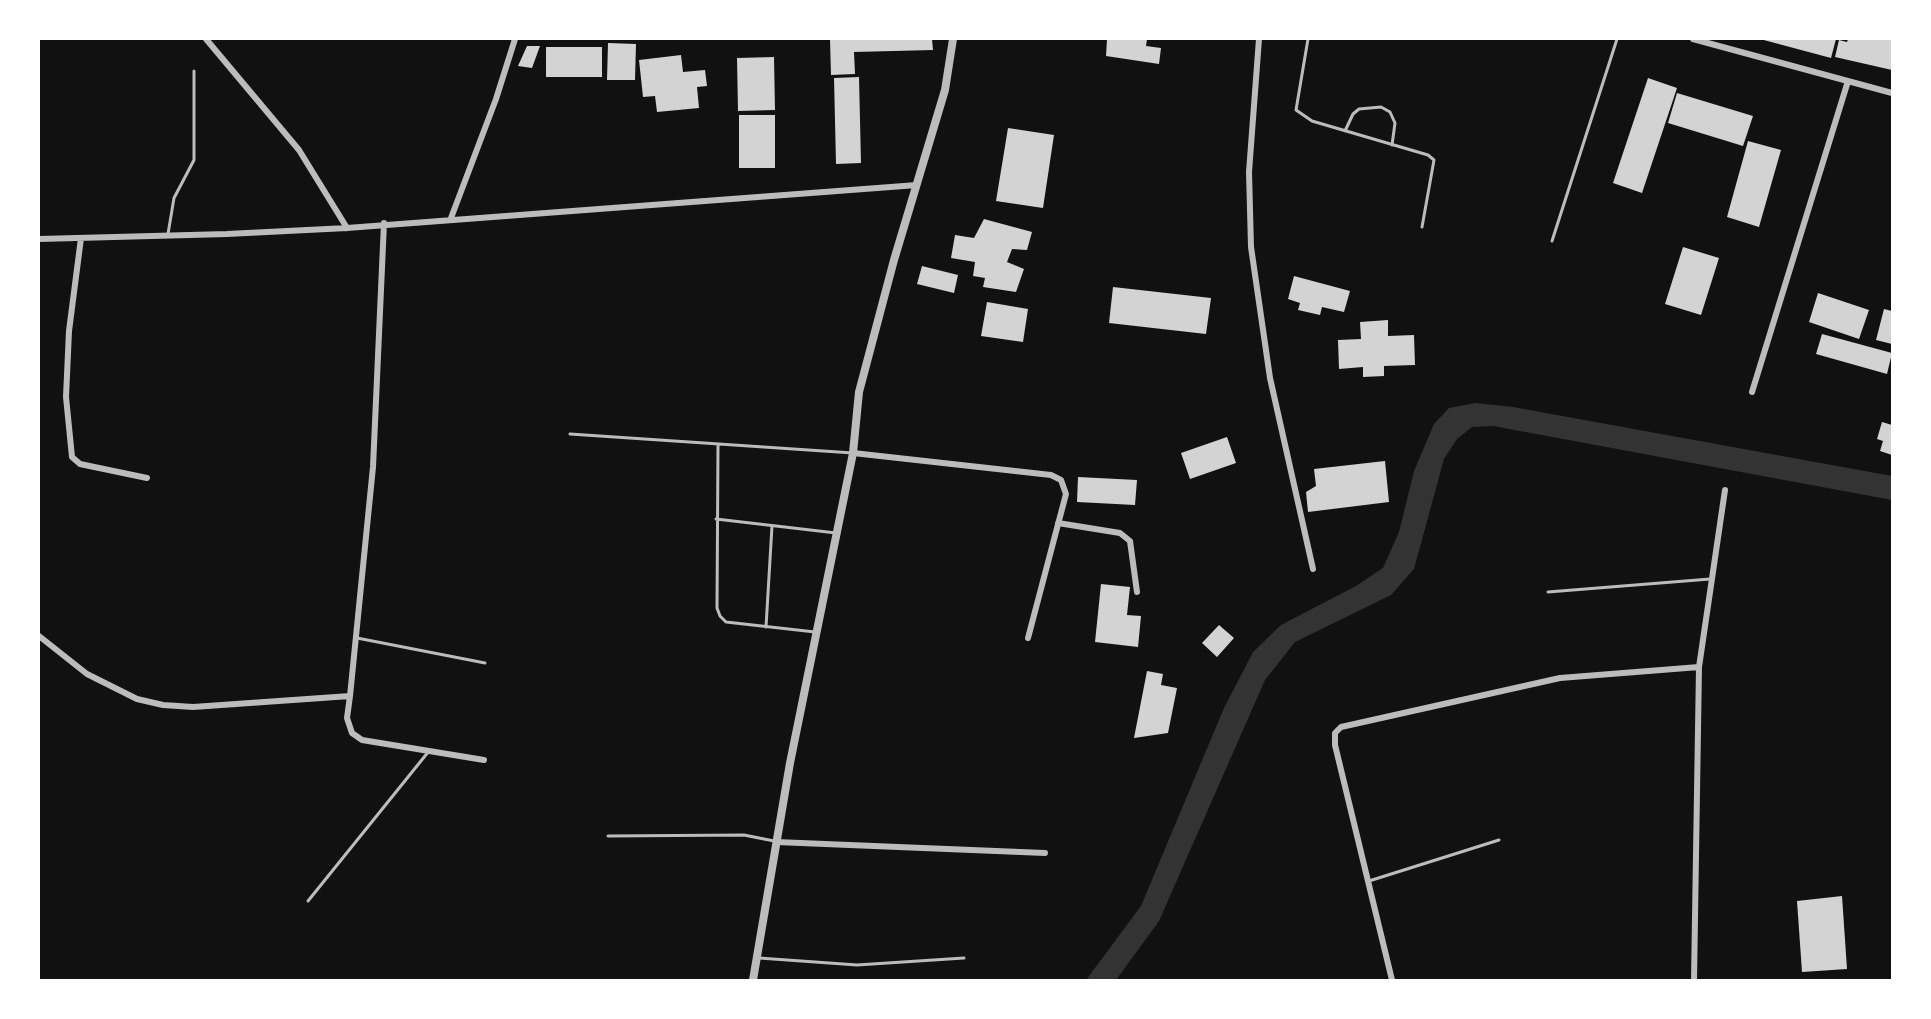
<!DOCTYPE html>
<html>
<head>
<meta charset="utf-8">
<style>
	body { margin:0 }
	#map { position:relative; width:1931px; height:1019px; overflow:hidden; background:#111; font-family:Lato,sans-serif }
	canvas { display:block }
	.frame { position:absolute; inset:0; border:40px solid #fff; pointer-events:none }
</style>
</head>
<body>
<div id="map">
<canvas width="1931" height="1019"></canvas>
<div class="frame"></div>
</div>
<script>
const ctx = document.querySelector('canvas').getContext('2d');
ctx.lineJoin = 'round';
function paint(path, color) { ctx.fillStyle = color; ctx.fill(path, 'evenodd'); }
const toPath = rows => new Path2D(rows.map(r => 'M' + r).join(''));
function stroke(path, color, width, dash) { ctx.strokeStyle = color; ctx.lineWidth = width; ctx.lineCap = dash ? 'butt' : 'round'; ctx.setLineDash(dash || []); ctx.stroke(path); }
paint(toPath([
	[1476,403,1513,407,1892,476,1892,500,1493,426,1472,427,1457,439,1444,459,1414,569,1391,595,1295,642,1265,680,1159,921,1116,980,1086,980,1141,906,1224,708,1253,652,1281,625,1356,586,1383,568,1399,532,1414,471,1434,424,1449,408]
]), '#333');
paint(toPath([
	[830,39,932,39,933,50,854,52,855,74,831,75],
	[1107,39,1147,39,1146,46,1161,48,1159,64,1106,56],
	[1760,39,1836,39,1831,58],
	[1848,39,1892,39,1892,70,1835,57,1839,40,1847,42],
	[608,43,636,44,635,80,607,80],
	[527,46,540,46,532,68,518,66],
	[546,47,602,47,602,77,546,77],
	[681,55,683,72,705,70,707,86,697,87,699,108,657,112,655,96,643,97,639,60],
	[774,57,775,110,738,111,737,58],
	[859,77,861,163,836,164,834,78],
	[1648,78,1677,88,1642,193,1613,183],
	[1677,93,1753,116,1743,146,1668,123],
	[739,115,775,115,775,168,739,168],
	[1008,128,1054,135,1043,208,996,201],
	[1748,141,1781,150,1759,227,1727,217],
	[984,219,1032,232,1027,250,1012,249,1007,262,1024,269,1016,292,983,287,985,278,973,276,975,262,951,258,955,235,974,238],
	[1683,247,1719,258,1701,315,1665,304],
	[922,266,958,275,954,293,917,284],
	[1294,276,1350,291,1344,312,1322,307,1320,315,1298,310,1300,303,1288,299],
	[1113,287,1211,298,1206,334,1109,323],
	[1818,293,1869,310,1859,339,1809,322],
	[987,302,1028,309,1023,342,981,336],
	[1884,309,1892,311,1892,344,1876,340],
	[1388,320,1388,336,1414,335,1415,365,1384,366,1384,376,1363,377,1363,367,1339,369,1338,340,1361,339,1360,322],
	[1822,334,1892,353,1887,374,1816,354],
	[1882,422,1892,425,1892,455,1880,451,1883,441,1877,439],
	[1227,437,1236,463,1190,479,1181,453],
	[1385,461,1389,502,1308,512,1306,492,1316,486,1314,469],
	[1078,477,1137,480,1135,505,1077,502],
	[1101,584,1130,587,1127,615,1141,616,1138,647,1095,642],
	[1219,625,1234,638,1217,657,1202,643],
	[1147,671,1163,674,1161,685,1177,688,1168,733,1134,738],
	[1842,896,1847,969,1802,972,1797,901]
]), '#d3d3d3');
stroke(toPath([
	[1308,39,1296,110,1312,121,1428,155,1434,160,1422,227],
	[1345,131,1353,114,1359,109,1381,107,1390,112,1395,123,1392,145],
	[168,234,174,198,194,160,194,71],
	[1552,241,1617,39],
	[570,434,853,453],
	[718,444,717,608,720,616,726,622,815,632],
	[716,519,836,533],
	[1548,592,1710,579],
	[766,627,772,526],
	[357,638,485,663],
	[608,836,744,835,774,841],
	[1369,881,1499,840],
	[308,901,429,751],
	[759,958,857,965,964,958]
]), '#bcbcbc', 3);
stroke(toPath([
	[206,39,299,150,347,228],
	[1259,39,1249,172,1251,247,1270,378,1313,569],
	[1693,39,1892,93],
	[451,218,496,99,515,39],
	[81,238,69,331,66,397,72,457,80,464,147,478],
	[39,239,227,234,347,228,917,185],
	[1752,392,1848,81],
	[853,453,1051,475,1061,480,1066,494,1028,638],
	[1058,523,1120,533,1130,541,1137,592],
	[39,636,87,674,137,699,163,705,193,707,350,696,373,467,384,223],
	[350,696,347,718,352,733,362,740,484,760],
	[776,842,1045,853],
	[1392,980,1335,745,1335,733,1341,727,1560,678,1699,667],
	[1694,980,1699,667,1725,490]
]), '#bcbcbc', 6);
stroke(toPath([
	[753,980,790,763,853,453,859,392,894,260,945,90,953,39]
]), '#bcbcbc', 8);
</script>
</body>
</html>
